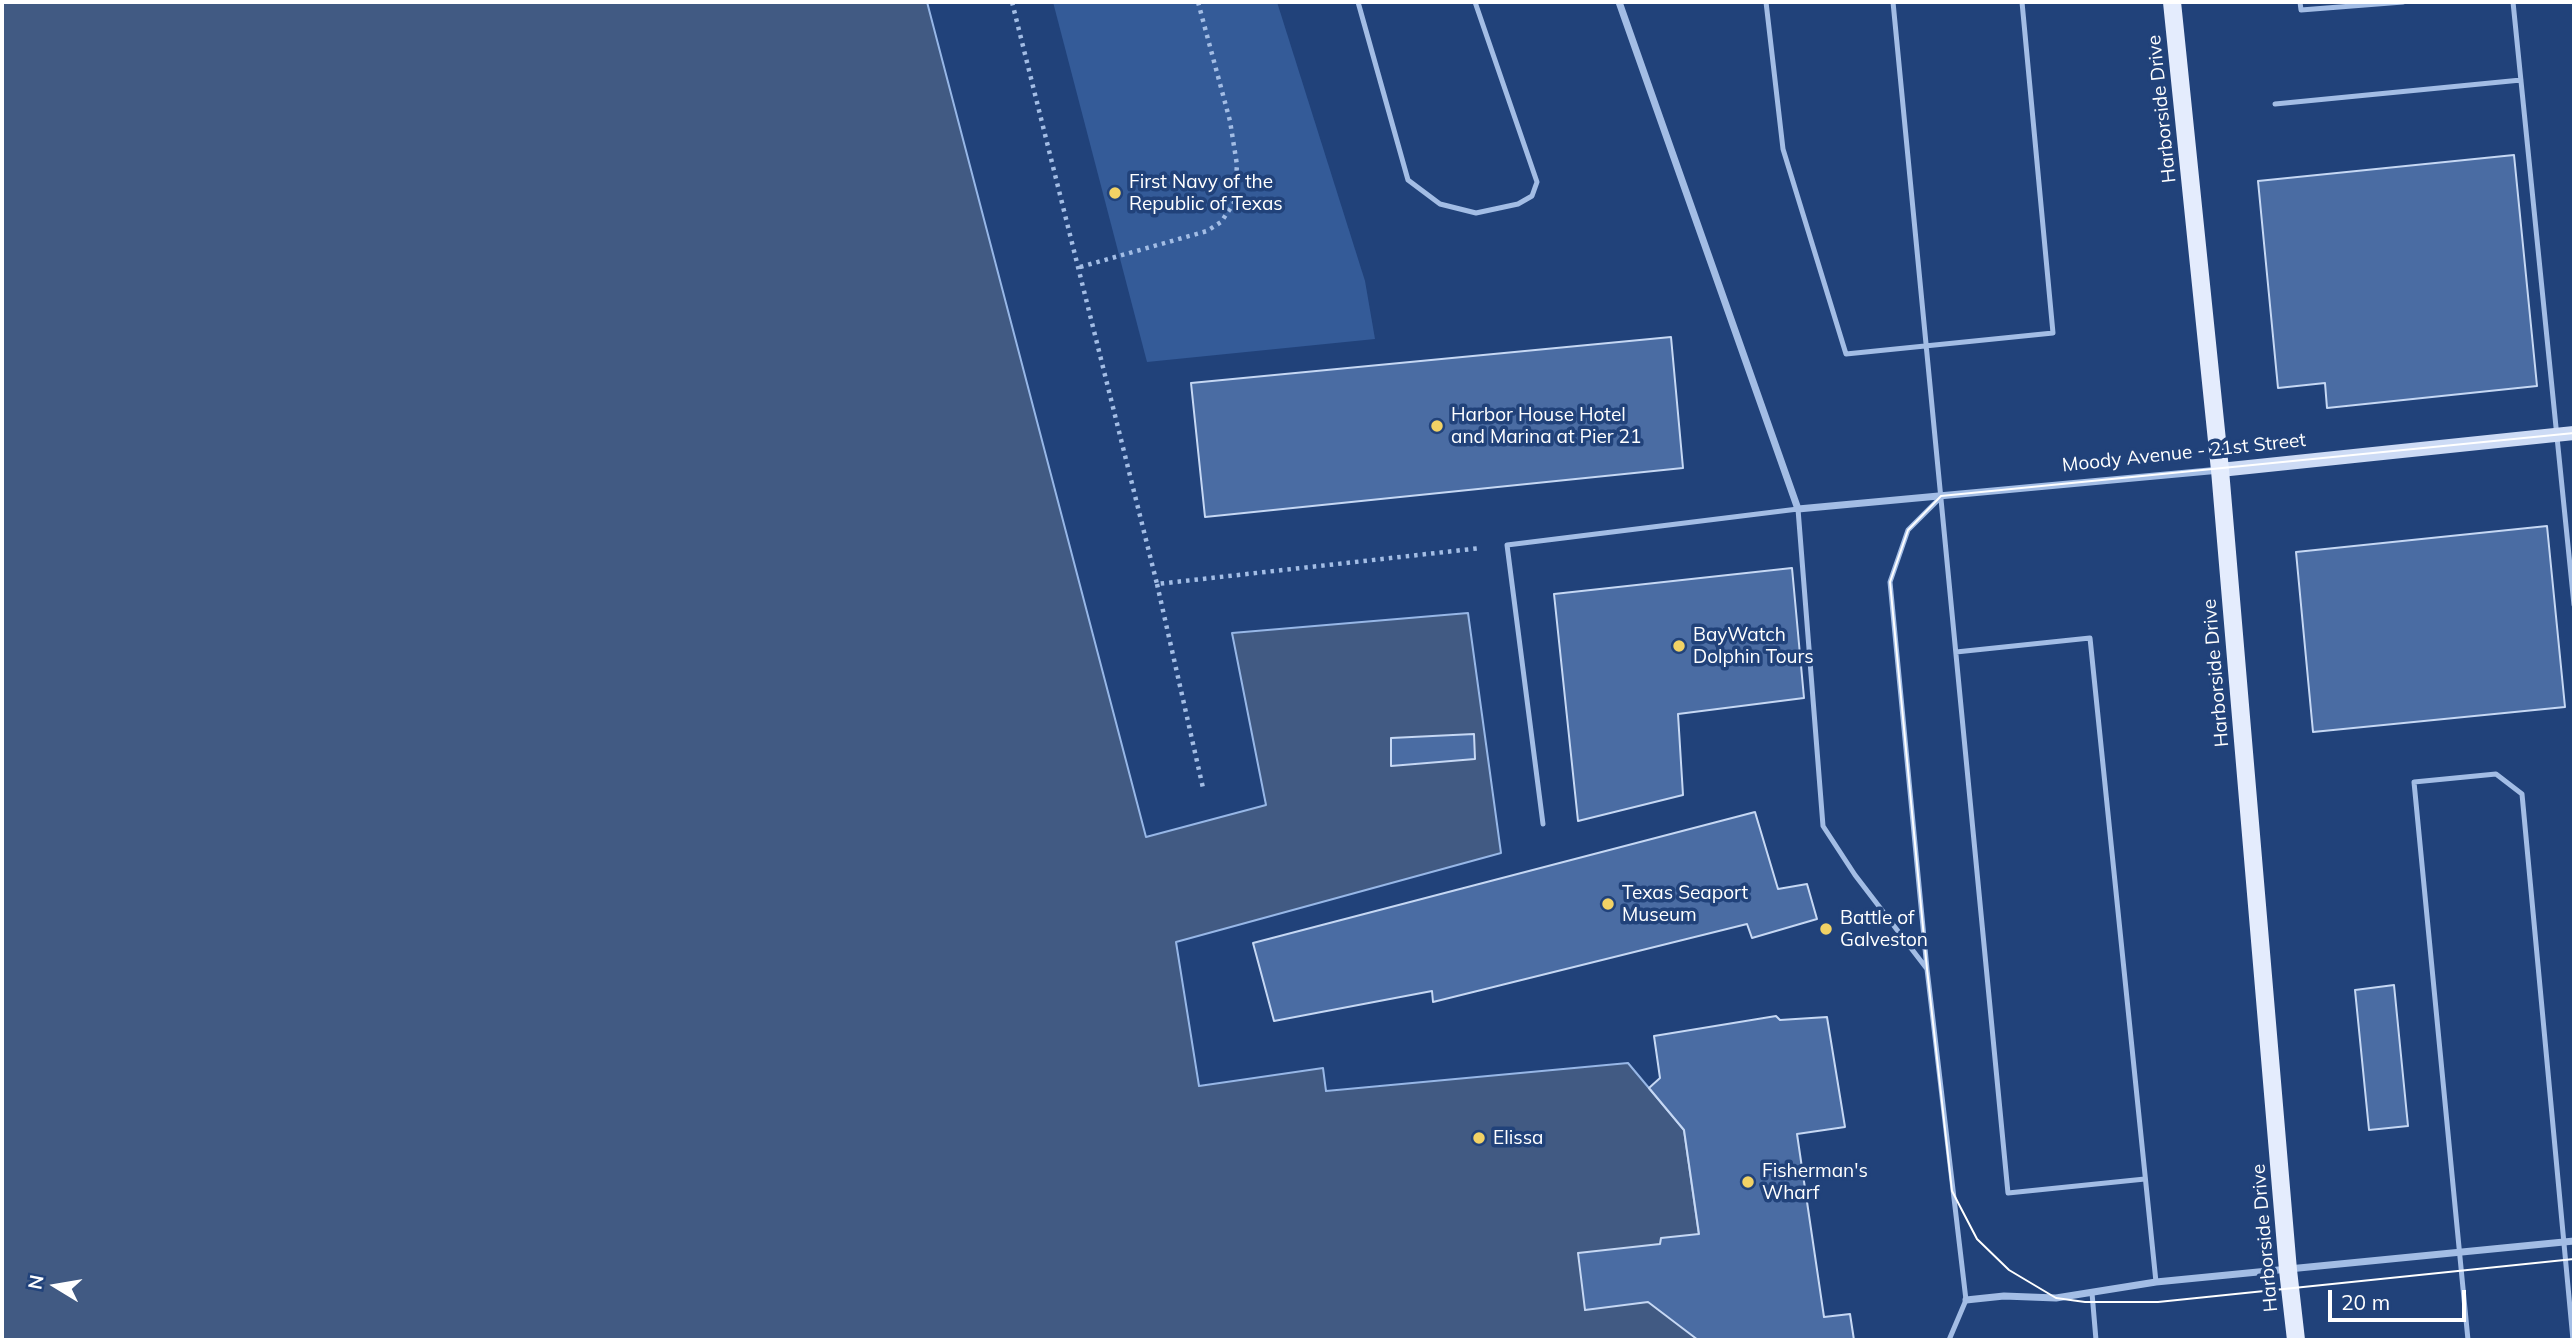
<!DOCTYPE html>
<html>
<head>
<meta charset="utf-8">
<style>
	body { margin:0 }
	#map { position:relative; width:2576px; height:1342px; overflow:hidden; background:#21427a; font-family:Mulish,sans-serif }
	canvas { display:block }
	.frame { position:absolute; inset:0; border:4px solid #fff; pointer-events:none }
	.north { position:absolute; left:21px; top:1251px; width:70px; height:70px; -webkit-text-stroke:5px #21427a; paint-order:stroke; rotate:281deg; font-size:19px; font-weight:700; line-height:28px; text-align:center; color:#fff }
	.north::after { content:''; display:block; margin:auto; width:24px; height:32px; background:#fff; clip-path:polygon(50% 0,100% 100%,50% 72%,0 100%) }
	.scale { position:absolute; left:2328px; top:1290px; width:138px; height:32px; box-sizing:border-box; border:4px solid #fff; border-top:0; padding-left:9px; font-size:21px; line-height:24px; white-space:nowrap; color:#fff; -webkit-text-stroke:5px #21427a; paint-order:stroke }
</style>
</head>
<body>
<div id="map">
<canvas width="2576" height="1342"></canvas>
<div class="frame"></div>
<div class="north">N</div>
<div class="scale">20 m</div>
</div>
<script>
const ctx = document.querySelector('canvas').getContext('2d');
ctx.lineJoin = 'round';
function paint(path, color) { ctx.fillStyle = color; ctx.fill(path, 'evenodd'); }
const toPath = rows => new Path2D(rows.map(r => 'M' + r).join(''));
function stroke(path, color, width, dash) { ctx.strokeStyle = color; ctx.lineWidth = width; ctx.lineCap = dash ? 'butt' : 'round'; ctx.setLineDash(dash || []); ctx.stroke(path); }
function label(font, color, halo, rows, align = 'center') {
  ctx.font = font + ' Mulish,sans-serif'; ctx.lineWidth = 7; ctx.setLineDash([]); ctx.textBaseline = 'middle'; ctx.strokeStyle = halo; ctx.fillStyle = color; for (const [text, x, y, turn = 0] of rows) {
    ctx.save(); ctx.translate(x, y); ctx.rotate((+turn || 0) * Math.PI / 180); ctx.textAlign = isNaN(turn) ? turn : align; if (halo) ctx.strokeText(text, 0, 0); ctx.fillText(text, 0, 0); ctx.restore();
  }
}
paint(toPath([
	[1053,2,1277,2,1365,281,1375,339,1147,362]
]), '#345b98');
const water = toPath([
	[2,2,927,2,1146,837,1266,805,1232,633,1468,613,1501,853,1176,942,1199,1086,1323,1068,1326,1091,1628,1063,1684,1130,1714,1340,2,1340,2,2]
]);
paint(water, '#415a83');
stroke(water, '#97b7e7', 2);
const building = toPath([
	[2514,155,2537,386,2327,408,2325,383,2278,388,2258,181,2514,155],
	[1671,337,1683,468,1205,517,1191,383,1671,337],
	[2547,526,2565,707,2313,732,2296,552,2547,526],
	[1792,568,1804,698,1678,714,1683,795,1578,821,1554,594,1792,568],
	[1474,734,1475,759,1391,766,1391,738,1474,734],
	[1755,812,1778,889,1807,884,1817,919,1752,938,1747,924,1433,1002,1432,991,1274,1021,1253,943,1755,812],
	[2394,985,2408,1126,2369,1130,2355,990,2394,985],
	[1776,1016,1780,1020,1827,1017,1845,1127,1797,1134,1824,1317,1850,1314,1854,1340,1698,1340,1648,1302,1585,1310,1578,1253,1660,1244,1661,1238,1699,1234,1684,1130,1649,1088,1660,1078,1654,1036,1776,1016]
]);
paint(building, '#4a6ca3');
stroke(building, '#c6d8f4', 2);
stroke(toPath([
	[1012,2,1157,584,1481,548],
	[1080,267,1207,231,1221,222,1234,203,1237,165,1230,121,1198,2],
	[1157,584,1203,788]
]), '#a3bde5', 4.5, [3.5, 5]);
stroke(toPath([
	[1358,2,1408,180,1440,204,1476,213,1518,204,1532,196,1537,182,1475,2],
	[1766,2,1783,149,1846,354,2053,333,2022,2],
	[1893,2,2008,1193,2145,1179],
	[2300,2,2301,10,2403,2],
	[2513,2,2574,605],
	[2275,104,2521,80],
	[1956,652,2090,638,2156,1282],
	[1543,824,1507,545,1798,509,1823,826,1855,875,1927,969,1966,1300,1949,1340],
	[1927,969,1890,582,1908,530,1941,497],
	[2092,1293,2096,1340],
	[2468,1340,2414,782,2496,774,2522,794,2573,1340]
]), '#a3bde5', 5);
stroke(toPath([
	[1619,2,1798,509,2220,470],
	[1966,1300,2004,1296,2056,1298,2156,1282,2574,1241]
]), '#a3bde5', 7);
stroke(toPath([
	[2220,470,2574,433]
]), '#cddbf5', 14);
stroke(toPath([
	[2172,2,2220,470,2288,1270,2296,1340]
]), '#e4ecfd', 18);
stroke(toPath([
	[2574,433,1941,496,1908,530,1890,582,1927,969,1952,1191,1977,1239,2009,1270,2056,1298,2085,1302,2158,1302,2574,1259]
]), '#fff', 2);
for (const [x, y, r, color] of [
	[1115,193,7,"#f2d265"],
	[1437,426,7,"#f2d265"],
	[1679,646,7,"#f2d265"],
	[1608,904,7,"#f2d265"],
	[1826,929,7,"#f2d265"],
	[1479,1138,7,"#f2d265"],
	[1748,1182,7,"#f2d265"]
]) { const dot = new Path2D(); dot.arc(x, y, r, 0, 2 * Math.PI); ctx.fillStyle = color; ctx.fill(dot); stroke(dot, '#21427a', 2.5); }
label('19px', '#fff', '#21427a', [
	["Harborside Drive",2162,109,-96],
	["Moody Avenue - 21st Street",2184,453,-6],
	["Harborside Drive",2216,673,-95],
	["Harborside Drive",2265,1238,-95]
]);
label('19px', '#fff', '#21427a', [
	["First Navy of the",1129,182],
	["Republic of Texas",1129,204],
	["Harbor House Hotel",1451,415],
	["and Marina at Pier 21",1451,437],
	["BayWatch",1693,635],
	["Dolphin Tours",1693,657],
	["Texas Seaport",1622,893],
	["Museum",1622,915],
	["Battle of",1840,918],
	["Galveston",1840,940],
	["Elissa",1493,1138],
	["Fisherman's",1762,1171],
	["Wharf",1762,1193]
], 'left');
</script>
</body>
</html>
